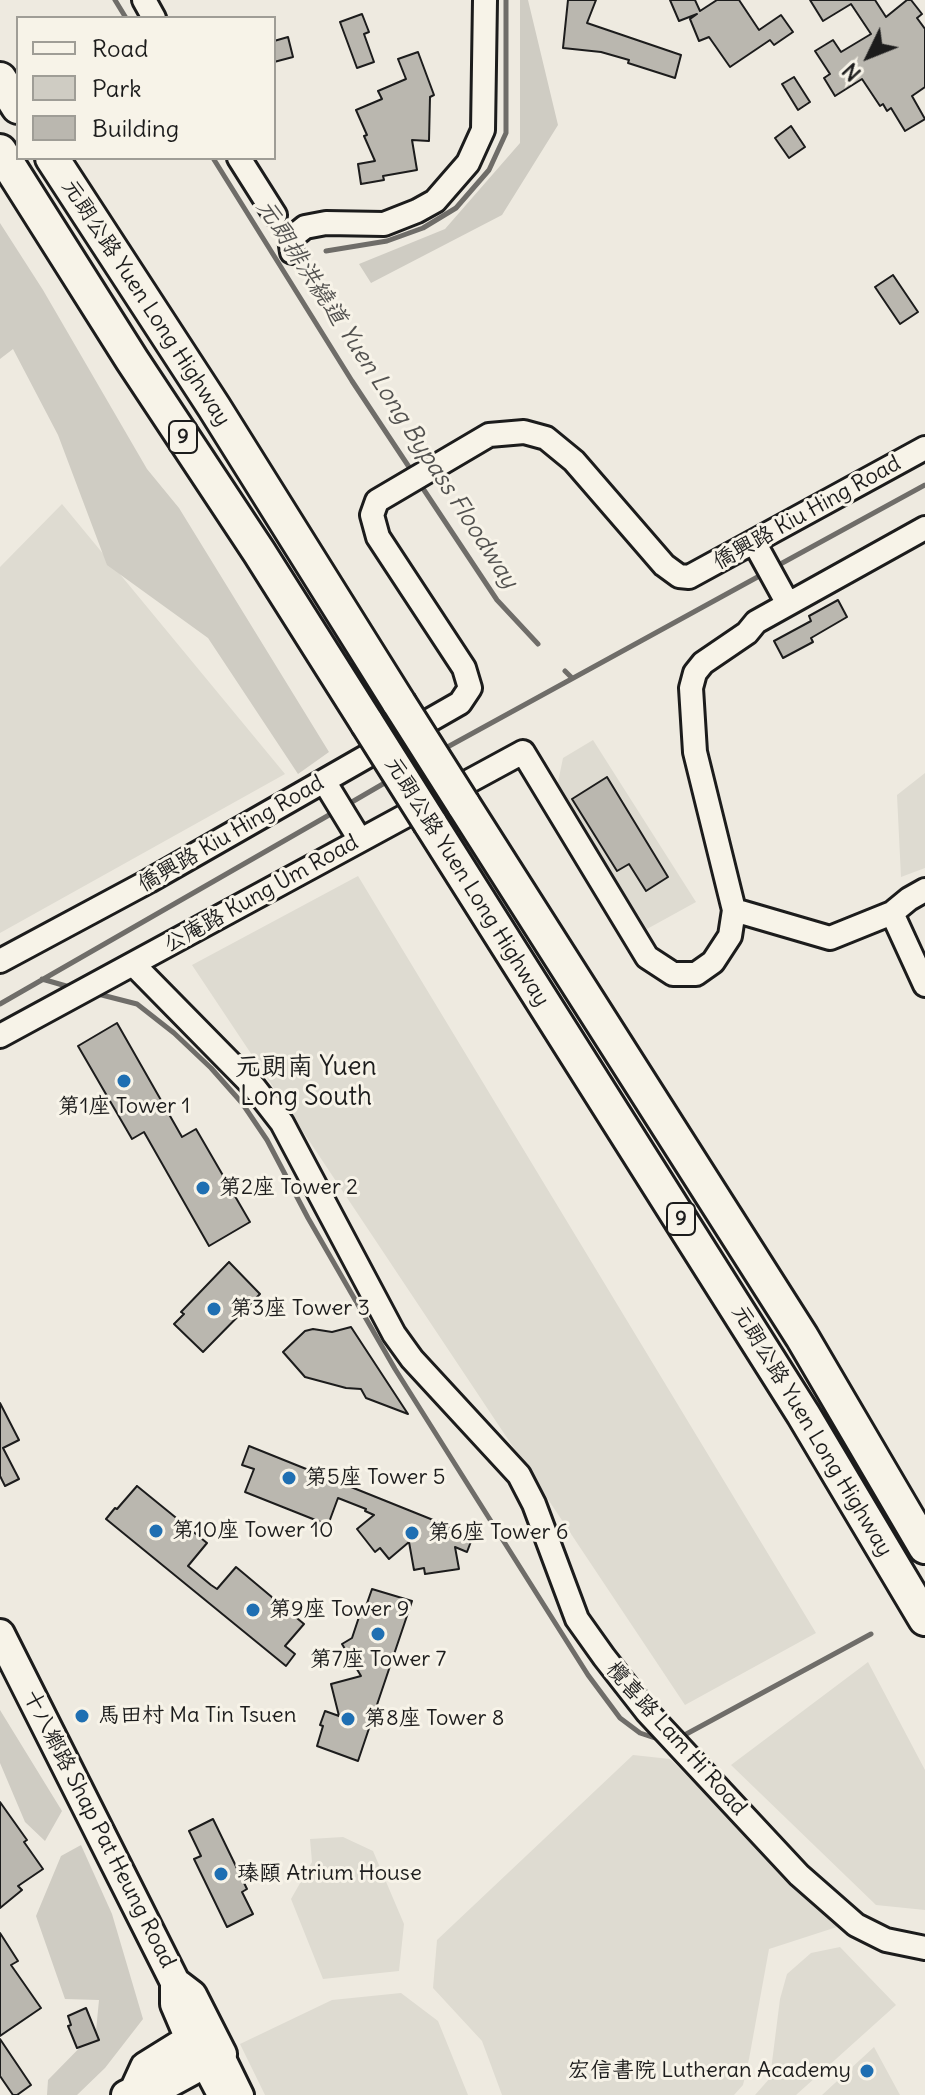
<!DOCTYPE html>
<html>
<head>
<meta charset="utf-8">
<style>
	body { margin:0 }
	#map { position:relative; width:925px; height:2095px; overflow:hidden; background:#eeeae0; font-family:Delius,sans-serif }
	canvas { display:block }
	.legend { position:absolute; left:16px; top:16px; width:260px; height:144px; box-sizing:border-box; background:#f7f3e8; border:2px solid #9f9d96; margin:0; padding:10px 14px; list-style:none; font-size:24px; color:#1c1c1c }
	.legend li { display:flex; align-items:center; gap:16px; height:40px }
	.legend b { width:40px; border:2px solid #9f9d96 }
	.north { position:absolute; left:829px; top:16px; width:80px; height:80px; -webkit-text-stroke:6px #f7f3e8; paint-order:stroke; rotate:227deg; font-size:22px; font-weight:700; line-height:32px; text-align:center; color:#1c1c1c }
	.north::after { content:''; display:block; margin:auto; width:28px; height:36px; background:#1c1c1c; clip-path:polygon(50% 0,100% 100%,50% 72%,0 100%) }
</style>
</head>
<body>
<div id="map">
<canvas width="925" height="2095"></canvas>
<ul class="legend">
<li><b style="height:10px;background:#f7f3e8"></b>Road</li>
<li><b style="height:22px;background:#cfccc3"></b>Park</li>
<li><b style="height:22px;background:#bab7af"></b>Building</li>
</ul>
<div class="north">N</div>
</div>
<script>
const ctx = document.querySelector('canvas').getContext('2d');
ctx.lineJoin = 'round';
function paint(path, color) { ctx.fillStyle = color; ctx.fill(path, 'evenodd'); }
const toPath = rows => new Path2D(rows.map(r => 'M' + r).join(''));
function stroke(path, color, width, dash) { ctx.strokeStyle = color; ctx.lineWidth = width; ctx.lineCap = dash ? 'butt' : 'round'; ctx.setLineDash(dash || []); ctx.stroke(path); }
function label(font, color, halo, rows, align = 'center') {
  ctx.font = font + ' Delius,"LXGW WenKai TC",sans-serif'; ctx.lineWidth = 6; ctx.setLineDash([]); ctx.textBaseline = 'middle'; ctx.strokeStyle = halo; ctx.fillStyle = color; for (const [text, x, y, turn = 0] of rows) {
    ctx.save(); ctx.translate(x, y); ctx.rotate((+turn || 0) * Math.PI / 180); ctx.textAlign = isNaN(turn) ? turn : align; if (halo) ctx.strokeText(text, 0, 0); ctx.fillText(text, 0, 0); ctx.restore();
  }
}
paint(toPath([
	[62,504,285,774,0,933,0,567],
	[593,740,696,902,647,929,557,787,563,758],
	[925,773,925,868,901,877,897,795],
	[358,876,816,1633,685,1705,192,965],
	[868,1662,925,1770,925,1910,876,1905,731,1765],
	[633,1755,670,1759,840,1926,769,1949,749,2059,743,2085,734,2095,502,2095,482,2041,433,1988,437,1940],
	[343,1837,373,1851,404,1924,399,1971,323,1979,291,1899,312,1862,310,1839],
	[840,1947,896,2005,796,2095,755,2095,770,2078,780,1999,787,1974,811,1953],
	[401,1993,438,2021,468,2095,265,2095,240,2044,332,2000],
	[874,2047,900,2095,822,2095]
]), '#dedbd1');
paint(toPath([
	[520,0,528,0,558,125,502,215,371,283,359,264,445,229,520,143],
	[0,223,43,290,147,469,179,508,329,752,298,774,208,638,107,565,58,435,13,349,0,359],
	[0,1710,62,1811,45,1841,25,1822,0,1763],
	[81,1845,112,1914,143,2019,105,2068,77,2095,47,2095,48,2080,96,2031,99,2000,65,1999,36,1916,61,1856]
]), '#cfccc3');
stroke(toPath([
	[115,0,126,18],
	[213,158,352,381,413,473],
	[326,251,387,241,423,228,456,208,489,170,506,133,506,0],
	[420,484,497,600,538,644],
	[775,567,925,485],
	[565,671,572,678],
	[442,750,763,574],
	[345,806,388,781],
	[42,979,73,988],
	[94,993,137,1004,174,1033,211,1068,242,1103,267,1140,308,1218,395,1369,588,1675,620,1718,640,1733,661,1740],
	[0,1004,336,811],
	[679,1738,871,1634]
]), '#6f6d69', 5);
const building = toPath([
	[568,0,596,0,587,23,681,55,675,78,628,63,629,60,601,52,563,48,568,0],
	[670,0,695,0,700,11,717,0,739,0,759,30,781,15,793,32,774,45,770,40,730,67,709,37,699,41,690,19,697,14,679,21,670,0],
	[810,0,875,0,886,17,907,0,911,0,922,14,917,18,925,29,925,87,912,96,925,119,905,131,891,108,887,111,883,104,880,106,862,79,835,96,824,78,830,74,815,51,833,40,841,52,871,34,851,4,823,21,810,0],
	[362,14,369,32,364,34,374,62,357,68,340,22,362,14],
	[288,37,293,57,274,62,274,41,288,37],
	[418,52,434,95,430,97,429,141,412,140,417,170,383,176,384,180,361,184,358,164,375,161,364,136,367,135,356,110,382,99,378,91,406,79,398,59,418,52],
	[794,77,810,102,798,110,782,84,794,77],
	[791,126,805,147,789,158,775,138,791,126],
	[893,275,918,312,900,324,875,287,893,275],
	[838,600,847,617,811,638,813,642,783,658,774,641,811,621,809,616,838,600],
	[607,777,668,877,646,891,629,864,617,871,572,799,607,777],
	[117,1023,182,1137,196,1129,250,1222,209,1246,144,1132,132,1139,78,1046,117,1023],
	[229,1262,260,1294,203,1352,174,1324,184,1314,181,1312,229,1262],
	[351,1327,408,1414,366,1398,361,1389,346,1388,305,1377,283,1352,305,1331,313,1329,332,1332,351,1327],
	[0,1403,19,1440,3,1448,19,1479,5,1486,0,1476,0,1403],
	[249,1446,473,1536,467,1552,455,1547,459,1569,425,1574,424,1568,414,1570,409,1542,389,1559,380,1548,375,1552,357,1529,374,1515,365,1511,366,1509,338,1498,328,1525,245,1492,254,1469,242,1465,249,1446],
	[137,1486,207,1543,188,1566,211,1585,217,1589,236,1567,304,1624,285,1646,295,1654,286,1666,106,1519,115,1508,117,1509,137,1486],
	[372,1589,412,1601,358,1761,317,1746,323,1726,320,1725,325,1711,339,1716,331,1684,361,1676,342,1644,352,1638,362,1608,365,1609,372,1589],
	[0,1802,27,1840,24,1842,43,1869,18,1886,22,1890,0,1908,0,1802],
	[213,1819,247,1889,242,1892,253,1914,227,1927,194,1859,201,1856,189,1831,213,1819],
	[0,1933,18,1961,11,1965,41,2008,0,2036,0,1933],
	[86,2008,99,2040,77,2048,68,2026,71,2025,68,2016,86,2008],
	[0,2039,31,2085,17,2095,13,2095,0,2076,0,2039]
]);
paint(building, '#bab7af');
stroke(building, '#1c1c1c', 2);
const minor = toPath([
	[144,0,154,18],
	[239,158,275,215],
	[292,252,290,239,305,227,326,223,384,224,417,211,435,201,468,163,483,130,485,0],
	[754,542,788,604],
	[324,781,360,840],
	[734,910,830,938,892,913,909,899,925,890],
	[892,913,925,985],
	[0,961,149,881,460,703,470,688,464,668,378,537,372,515,377,501,489,435,524,432,546,438,574,461,664,565,679,576,689,577,925,448],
	[134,965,254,1087,282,1123,394,1334,412,1359,519,1475,534,1504,577,1619,604,1657,647,1712,799,1875,856,1925,886,1940,925,1948],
	[0,1036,523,752,647,957,673,974,696,974,713,962,730,936,734,910,695,752,691,688,695,673,703,663,747,633,756,622,925,528],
	[197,2053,219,2095],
	[222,2054,242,2095]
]);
const major = toPath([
	[0,1634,175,1982,175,2004,190,2039,145,2067,134,2091],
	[126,2095,134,2091,156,2090,222,2054,192,1995,175,1982]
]);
const highway = toPath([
	[0,79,18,107],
	[0,151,132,360,259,552,367,723],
	[52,158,214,407,399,703],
	[463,804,802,1337,925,1547],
	[430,823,803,1414,925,1619]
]);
stroke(minor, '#1c1c1c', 28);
stroke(major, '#1c1c1c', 34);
stroke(highway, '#1c1c1c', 38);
stroke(minor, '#f7f3e8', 22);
stroke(major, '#f7f3e8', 28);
stroke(highway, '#f7f3e8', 32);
const highwayBridge = toPath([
	[399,703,463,804],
	[367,723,430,823]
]);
stroke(highwayBridge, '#1c1c1c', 38, []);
stroke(highwayBridge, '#f7f3e8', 32);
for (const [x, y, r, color] of [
	[124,1081,8,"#1f6fb2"],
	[203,1188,8,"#1f6fb2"],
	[214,1309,8,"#1f6fb2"],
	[289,1478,8,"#1f6fb2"],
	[156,1531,8,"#1f6fb2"],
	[412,1533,8,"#1f6fb2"],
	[253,1610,8,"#1f6fb2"],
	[378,1634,8,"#1f6fb2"],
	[82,1716,8,"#1f6fb2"],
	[348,1719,8,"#1f6fb2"],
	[221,1874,8,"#1f6fb2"],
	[867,2071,8,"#1f6fb2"]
]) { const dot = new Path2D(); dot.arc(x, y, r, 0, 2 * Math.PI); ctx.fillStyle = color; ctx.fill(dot); stroke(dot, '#f7f3e8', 3); }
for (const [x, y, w] of [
	[183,437,28],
	[681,1219,28]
]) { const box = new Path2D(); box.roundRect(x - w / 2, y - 16, w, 32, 6); ctx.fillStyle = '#f7f3e8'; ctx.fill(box); stroke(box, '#1c1c1c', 2); }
label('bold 20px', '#1c1c1c', null, [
	["9",183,437],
	["9",681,1219]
]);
label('22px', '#1c1c1c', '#f7f3e8', [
	["元朗公路 Yuen Long Highway",146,303,57],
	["僑興路 Kiu Hing Road",807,513,-29],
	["僑興路 Kiu Hing Road",231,834,-30],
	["元朗公路 Yuen Long Highway",467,882,58],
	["公庵路 Kung Um Road",261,894,-29],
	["元朗公路 Yuen Long Highway",812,1431,59],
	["欖喜路 Lam Hi Road",676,1739,48],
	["十八鄉路 Shap Pat Heung Road",99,1829,63]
]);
label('22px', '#1c1c1c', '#f7f3e8', [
	["第1座 Tower 1",124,1107,"center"],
	["第2座 Tower 2",219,1188],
	["第3座 Tower 3",230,1309],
	["第5座 Tower 5",305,1478],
	["第10座 Tower 10",172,1531],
	["第6座 Tower 6",428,1533],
	["第9座 Tower 9",269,1610],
	["第7座 Tower 7",378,1660,"center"],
	["馬田村 Ma Tin Tsuen",98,1716],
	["第8座 Tower 8",364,1719],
	["瑧頤 Atrium House",237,1874],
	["宏信書院 Lutheran Academy",851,2071,"right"]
], 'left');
label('italic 24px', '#535250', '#f7f3e8', [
	["元朗排洪繞道 Yuen Long Bypass Floodway",387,394,57]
]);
label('26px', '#1c1c1c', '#f7f3e8', [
	["元朗南 Yuen",306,1068],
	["Long South",306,1098]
]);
</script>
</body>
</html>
